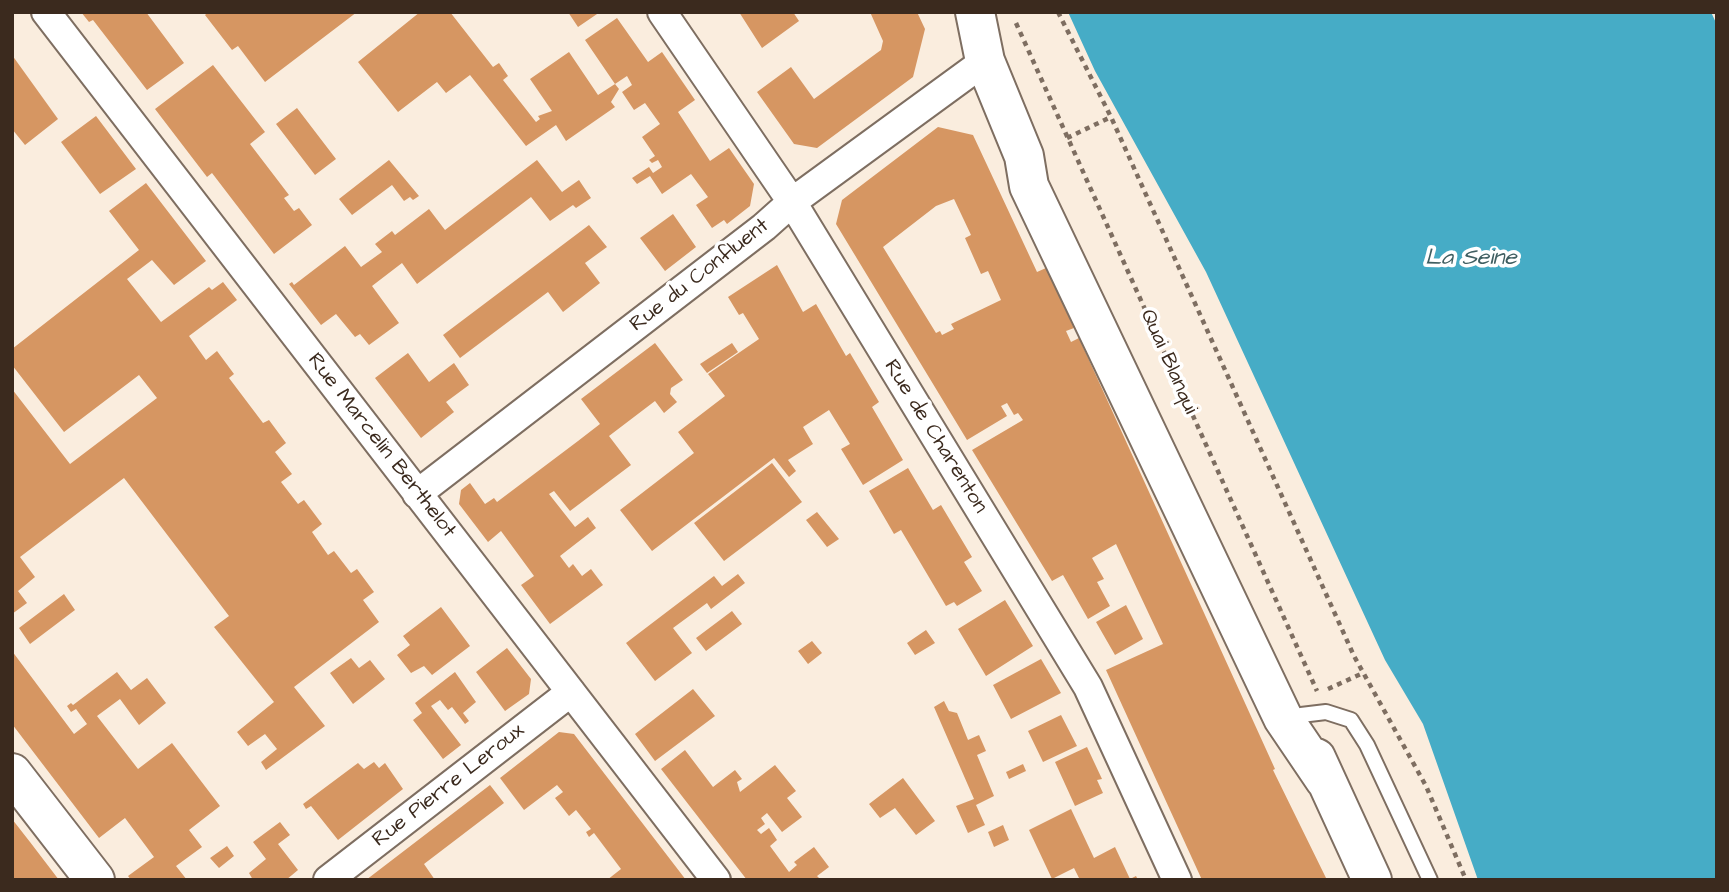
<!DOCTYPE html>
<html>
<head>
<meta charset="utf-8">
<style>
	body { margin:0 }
	#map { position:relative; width:1729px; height:892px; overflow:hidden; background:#faedde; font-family:"Architects Daughter",sans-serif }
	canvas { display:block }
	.frame { position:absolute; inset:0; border:14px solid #3b2a1e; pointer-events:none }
</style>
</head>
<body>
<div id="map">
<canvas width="1729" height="892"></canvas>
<div class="frame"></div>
</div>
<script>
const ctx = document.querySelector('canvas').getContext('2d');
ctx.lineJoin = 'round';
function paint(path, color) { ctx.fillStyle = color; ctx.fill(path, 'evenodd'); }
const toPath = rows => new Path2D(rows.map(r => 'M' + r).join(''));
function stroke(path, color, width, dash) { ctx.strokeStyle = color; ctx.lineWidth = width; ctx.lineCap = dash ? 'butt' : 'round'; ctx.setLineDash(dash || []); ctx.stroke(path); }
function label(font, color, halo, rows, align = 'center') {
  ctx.font = font + ' "Architects Daughter",sans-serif'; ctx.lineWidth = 7; ctx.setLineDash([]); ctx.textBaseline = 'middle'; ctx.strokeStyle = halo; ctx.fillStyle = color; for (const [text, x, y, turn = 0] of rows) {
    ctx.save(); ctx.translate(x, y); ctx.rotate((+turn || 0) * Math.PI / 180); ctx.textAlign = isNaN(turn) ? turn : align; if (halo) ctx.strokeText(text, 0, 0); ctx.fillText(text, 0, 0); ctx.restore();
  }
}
paint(toPath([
	[1068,12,1711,12,1717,25,1717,880,1478,880,1423,724,1385,660,1206,272,1095,71]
]), '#46acc6');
paint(toPath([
	[81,12,146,12,184,63,147,90,93,20,89,22],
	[208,12,357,12,265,82,238,46,232,50,205,15],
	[420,12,450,12,493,67,499,63,508,76,503,80,536,122,540,119,538,116,552,111,530,79,569,52,598,95,615,84,619,89,611,102,615,107,566,141,556,125,526,146,470,75,446,93,437,82,398,112,358,62],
	[568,12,600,12,578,27],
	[739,12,793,12,799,21,762,48],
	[870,12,917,12,925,29,913,77,817,148,794,144,757,92,791,67,814,99,881,50,883,41],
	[617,18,648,62,662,52,695,100,678,112,710,161,729,148,754,184,750,206,727,224,724,220,712,228,696,205,708,197,691,174,662,194,650,176,637,184,632,178,649,167,653,173,662,167,658,160,652,163,649,160,655,156,642,137,660,124,645,103,634,110,622,92,632,85,627,76,615,84,585,40],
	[12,55,58,119,25,145,12,129],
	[213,65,265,132,250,144,289,195,284,198,294,211,299,208,312,225,274,254,212,173,207,177,155,109],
	[297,108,336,159,315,175,276,124],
	[96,116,136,169,100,194,61,142],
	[938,127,973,135,1037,272,1046,268,1074,328,1066,331,1071,342,1079,338,1275,769,1273,770,1327,880,1202,880,1106,670,1163,644,1116,544,1092,558,1104,579,1097,582,1110,606,1088,619,1063,575,1052,581,972,450,1023,420,1018,413,1014,415,1007,403,1001,406,1007,416,967,440,836,224,842,200],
	[954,199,971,235,965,238,981,274,988,271,1001,300,951,324,954,329,942,335,940,331,936,333,883,247,936,206],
	[389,160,419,196,413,200,410,197,404,201,392,185,352,215,339,199],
	[537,160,562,192,579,180,591,198,576,208,573,205,550,221,531,197,417,284,402,263,372,286,399,323,369,345,360,334,355,337,336,314,321,325,289,284,292,282,294,285,345,246,361,267,382,252,375,244,392,231,395,235,429,209,445,230],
	[146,183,206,261,174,285,152,260,127,279,161,322,209,287,212,290,223,282,237,300,189,336,206,360,217,351,234,374,229,378,263,423,269,420,286,443,275,452,292,474,281,482,298,504,304,500,322,524,312,532,328,555,334,551,351,573,357,569,374,592,363,600,379,622,294,687,325,726,266,770,261,762,277,749,265,734,248,746,237,732,274,702,214,627,229,616,124,478,20,557,35,577,18,591,27,603,12,614,12,389,70,464,157,398,139,375,64,432,12,365,12,349,139,250,109,211],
	[673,214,696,247,665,271,640,238],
	[589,225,607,247,585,263,600,283,563,312,548,292,460,358,443,335],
	[777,265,803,312,816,304,846,356,850,353,879,402,872,407,903,460,863,485,841,449,850,444,829,410,803,427,813,444,788,460,796,471,789,477,774,458,652,551,620,510,694,453,678,432,725,396,708,374,759,339,743,313,739,315,728,297],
	[655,343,683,380,671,388,670,394,677,402,664,413,655,401,609,436,631,465,570,511,554,491,549,494,575,527,588,517,596,528,560,556,569,568,573,564,582,576,591,569,603,585,550,624,521,585,534,576,501,531,488,542,459,504,461,490,470,483,485,504,494,498,497,502,578,441,600,424,581,399],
	[732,343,738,352,707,373,700,364],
	[408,353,429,382,454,363,469,385,446,402,454,412,421,438,375,378],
	[772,463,802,502,724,561,694,523],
	[908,468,933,510,941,505,972,557,964,562,982,591,957,606,954,602,946,606,901,530,894,534,869,491],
	[817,512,839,539,827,547,806,520],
	[738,574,745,583,711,609,707,603,673,628,692,653,655,681,626,643,714,576,722,586],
	[64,594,75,610,30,644,19,628],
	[1005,600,1033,646,986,676,958,629],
	[1126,605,1143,639,1115,655,1096,622],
	[441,607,470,646,432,675,424,666,411,673,397,655,410,645,403,636],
	[732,611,742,624,706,651,696,638],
	[926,630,935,643,915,655,907,643],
	[812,641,822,653,808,664,798,651],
	[507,648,531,679,529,694,505,711,476,672],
	[12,651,74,734,87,724,76,709,71,712,67,706,71,703,73,705,117,672,131,690,147,678,166,703,139,725,120,699,97,716,138,769,172,743,220,806,189,830,202,847,176,866,187,880,131,880,128,876,154,857,125,818,99,838,12,724],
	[351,658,359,668,370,660,385,679,353,704,330,673],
	[1041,659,1061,693,1011,719,993,685],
	[455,672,476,702,463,713,469,721,465,724,452,707,448,710,440,700,431,706,461,745,443,759,413,720,422,713,415,703],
	[693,689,715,716,655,761,635,734],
	[944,701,949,711,957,713,968,740,979,735,986,751,977,755,994,796,976,805,985,825,968,833,956,806,974,799,934,707],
	[1061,715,1077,746,1043,762,1028,731],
	[559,732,574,734,686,880,607,880,621,869,594,833,589,837,586,832,591,829,576,810,569,816,555,798,563,792,557,785,524,810,500,778],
	[1087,747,1102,779,1097,780,1103,793,1075,806,1055,762],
	[685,750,713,787,735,770,742,779,737,782,740,792,775,765,796,791,787,798,802,817,782,832,767,813,761,818,765,824,757,830,761,834,769,828,777,840,770,846,789,872,797,865,794,862,814,847,829,867,817,876,821,880,747,880,661,769],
	[374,762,379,768,385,763,403,789,338,840,311,806,306,809,303,804,358,763,364,769],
	[1023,764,1026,771,1009,779,1006,772],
	[903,778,935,821,916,835,895,808,880,818,869,804],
	[490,785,504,803,424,864,435,880,366,880],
	[1071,809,1094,858,1115,847,1130,879,1136,876,1138,880,1080,880,1074,868,1052,879,1029,830],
	[12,819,30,842,59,880,12,880],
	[280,822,290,835,278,844,298,870,286,880,253,880,249,873,266,859,253,842],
	[1003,825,1009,840,994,847,988,832],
	[227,846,234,856,219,868,210,858]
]), '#d69662');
const lane = toPath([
	[1301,715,1326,712,1351,720,1367,745,1430,880]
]);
const street = toPath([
	[46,12,716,880],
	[662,12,792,202,1088,687,1177,880],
	[417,494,764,227,792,202,985,61],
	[328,880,571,692]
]);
const secondary = toPath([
	[975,12,985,61,1024,156,1029,186,1283,718,1325,780],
	[1316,758,1372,880],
	[12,773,95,880]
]);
stroke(lane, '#7e6e61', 18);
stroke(street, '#7e6e61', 32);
stroke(secondary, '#7e6e61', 42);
stroke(toPath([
	[1058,12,1111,117,1354,656,1426,786,1466,880],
	[1016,23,1317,691],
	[1067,138,1111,117],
	[1328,689,1363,673]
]), '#7e6e61', 4.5, [5, 5]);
stroke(lane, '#fff', 14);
stroke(street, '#fff', 28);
stroke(secondary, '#fff', 38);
label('21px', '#3b2a1e', '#fff', [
	["Rue du Confluent",700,276,-38],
	["Quai Blanqui",1168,362,66],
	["Rue de Charenton",935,437,58],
	["Rue Marcelin Berthelot",381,446,52],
	["Rue Pierre Leroux",449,786,-38]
]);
label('italic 23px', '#3f5e61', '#fff', [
	["La Seine",1471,259]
]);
</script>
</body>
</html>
